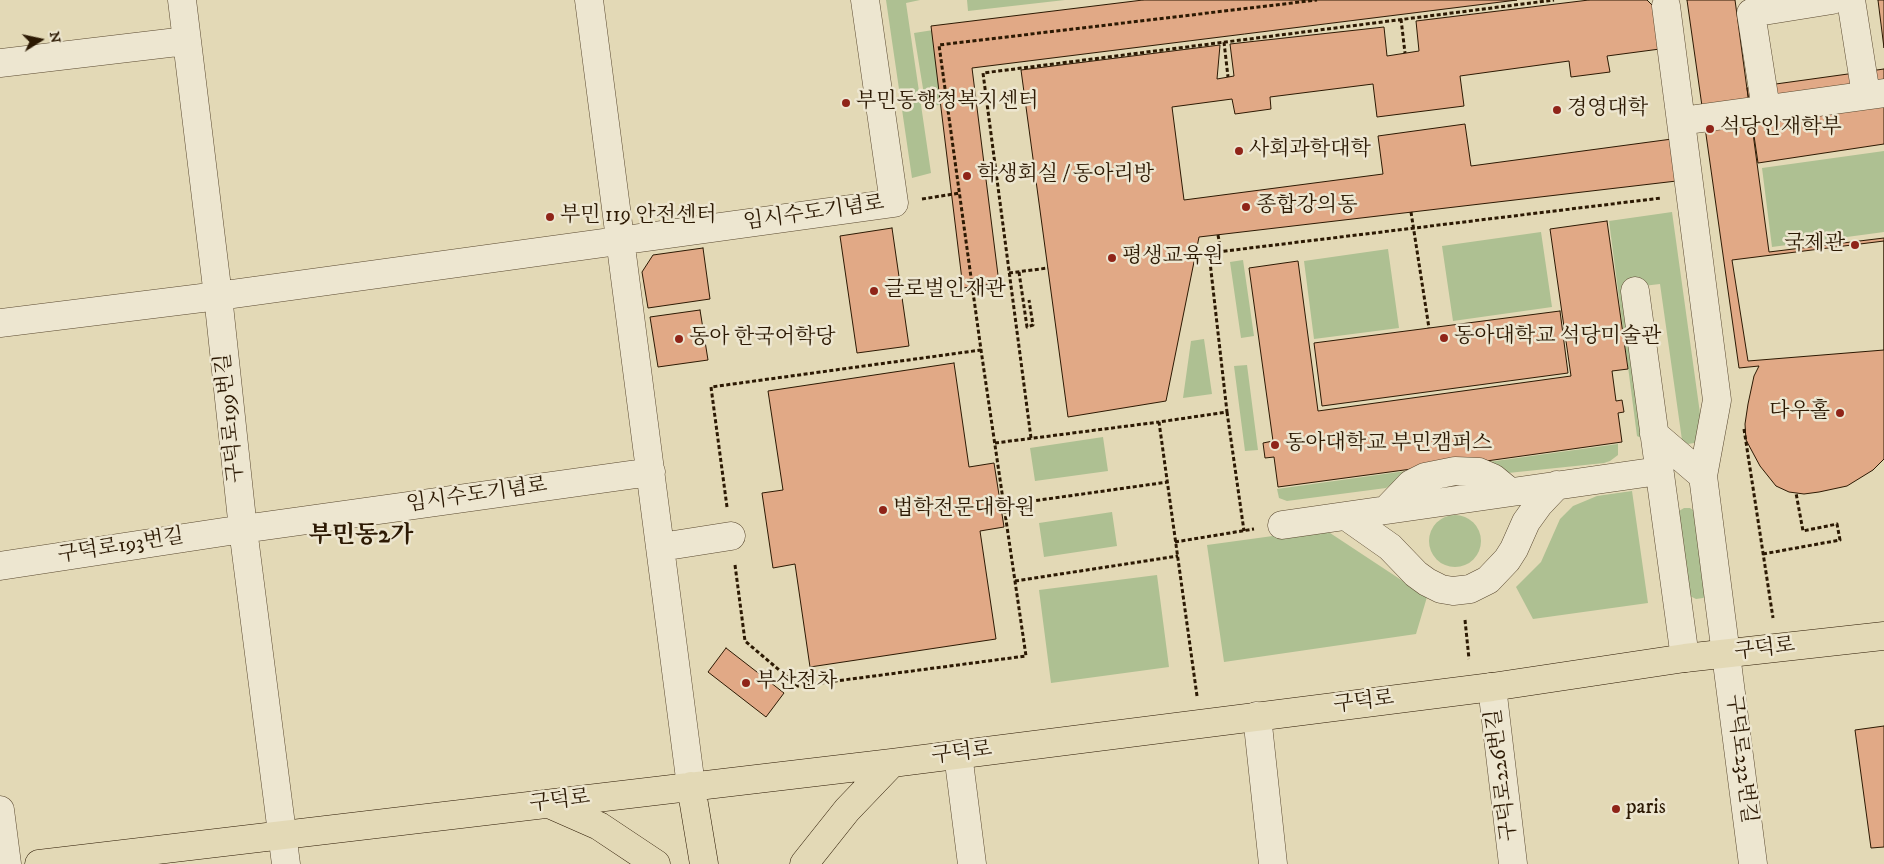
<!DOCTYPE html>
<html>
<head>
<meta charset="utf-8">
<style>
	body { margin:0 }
	#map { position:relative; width:1884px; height:864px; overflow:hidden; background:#e3d9b6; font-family:"IM FELL DW Pica",serif }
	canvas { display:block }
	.north { position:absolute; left:15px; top:15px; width:50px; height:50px; -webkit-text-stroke:4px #ede6d0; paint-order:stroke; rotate:80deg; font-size:14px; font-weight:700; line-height:20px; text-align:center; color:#2c1903 }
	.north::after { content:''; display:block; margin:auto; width:18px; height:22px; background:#2c1903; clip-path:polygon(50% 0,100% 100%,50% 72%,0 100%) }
</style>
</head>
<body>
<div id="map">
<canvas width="1884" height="864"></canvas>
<div class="north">N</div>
</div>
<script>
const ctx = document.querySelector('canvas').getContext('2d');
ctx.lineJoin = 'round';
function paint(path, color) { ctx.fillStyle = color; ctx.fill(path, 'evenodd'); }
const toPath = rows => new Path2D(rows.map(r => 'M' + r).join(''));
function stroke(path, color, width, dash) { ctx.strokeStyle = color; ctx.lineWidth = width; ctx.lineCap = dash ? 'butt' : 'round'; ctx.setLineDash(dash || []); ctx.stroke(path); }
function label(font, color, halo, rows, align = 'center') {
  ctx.font = font + ' "IM FELL DW Pica","Noto Serif KR",serif'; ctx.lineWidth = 5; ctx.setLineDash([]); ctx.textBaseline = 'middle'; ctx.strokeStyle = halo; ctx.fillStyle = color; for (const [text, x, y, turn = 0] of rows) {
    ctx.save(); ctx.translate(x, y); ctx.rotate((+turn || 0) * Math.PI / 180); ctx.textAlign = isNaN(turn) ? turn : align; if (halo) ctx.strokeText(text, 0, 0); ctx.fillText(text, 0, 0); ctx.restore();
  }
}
paint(toPath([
	[886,0,920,0,906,3,931,173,912,178],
	[967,0,1065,0,968,11],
	[959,26,970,100,926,107,914,33],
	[1884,151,1884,232,1772,247,1762,168],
	[1672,212,1703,435,1694,443,1688,444,1682,440,1660,284,1626,288,1645,434,1641,438,1637,436,1609,221],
	[1541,232,1552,307,1453,321,1442,246],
	[1388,249,1399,328,1314,339,1304,261],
	[1243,260,1254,336,1241,338,1230,262],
	[1204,339,1212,394,1183,398,1191,341],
	[1247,365,1258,450,1245,451,1234,366],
	[1103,437,1108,471,1035,481,1030,448],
	[1618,444,1618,455,1610,461,1604,463,1508,473,1481,463],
	[1413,470,1386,488,1287,501,1279,498,1277,489],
	[1632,491,1648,603,1533,619,1516,587,1541,562,1560,519,1573,506,1597,496],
	[1684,508,1690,508,1696,512,1705,597,1703,598,1696,599,1688,595,1678,515,1679,511],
	[1112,512,1117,546,1044,557,1039,523],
	'1429 541a26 26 0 1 1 52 0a26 26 0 1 1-52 0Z',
	[1324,529,1427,597,1416,634,1224,662,1207,545],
	[1157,575,1169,667,1051,683,1039,590]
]), '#aec092');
const building = toPath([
	[1143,0,1517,0,972,68,999,283,963,288,931,26,1143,0],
	[1589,0,1647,0,1664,17,1685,180,1199,237,1166,401,1068,417,1021,70,1220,45,1217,79,1234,76,1230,44,1384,27,1387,56,1419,51,1416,21,1589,0],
	[1687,0,1735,0,1769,252,1884,238,1884,459,1873,470,1847,486,1819,492,1804,494,1789,492,1776,486,1760,466,1746,440,1745,424,1748,404,1754,376,1759,366,1739,368,1687,0],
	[1878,0,1884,0,1884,48,1878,0],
	[1660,49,1672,139,1471,166,1465,124,1378,136,1383,174,1184,200,1172,107,1232,99,1235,114,1271,109,1270,97,1373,84,1377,117,1464,106,1460,76,1569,61,1571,77,1610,72,1607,56,1660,49],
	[1884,69,1884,144,1758,163,1747,88,1884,69],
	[1607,221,1628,369,1612,371,1616,401,1622,400,1624,412,1618,413,1622,442,1472,463,1475,483,1437,488,1434,466,1278,487,1274,457,1265,458,1263,443,1273,441,1249,268,1298,261,1318,411,1571,376,1550,229,1607,221],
	[892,228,909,346,857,353,840,236,892,228],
	[1884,241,1884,350,1748,361,1732,260,1884,241],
	[703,248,710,299,648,308,642,272,653,255,703,248],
	[700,310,708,360,658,367,650,317,700,310],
	[1560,311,1568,373,1322,406,1314,343,1560,311],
	[954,363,969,467,994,463,1004,527,980,531,996,639,810,667,795,564,773,568,762,493,783,490,768,391,954,363],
	[726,648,784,693,766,717,708,672,726,648],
	[1884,726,1884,847,1871,848,1855,730,1884,726]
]);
paint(building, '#e1a986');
stroke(building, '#2c1903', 1);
const minor = toPath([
	[182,0,218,296,243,529,286,864],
	[589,0,691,786],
	[1851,0,1866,95],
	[1666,6,1717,400,1703,476,1753,864],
	[0,63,186,41],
	[1766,109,1751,13,1832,0],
	[1681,121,1884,93],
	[1635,291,1685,658],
	[0,323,218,296,894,203,865,0],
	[1654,434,1703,476],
	[1386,510,1411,484,1425,477,1455,471,1479,472,1493,478,1510,492],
	[1346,516,1390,547,1416,574,1427,582,1441,589,1453,591,1470,589,1488,580,1507,560,1514,549,1526,522,1539,504,1557,485],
	[1282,525,1659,471],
	[661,547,731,536],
	[0,566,243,529,651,472],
	[1492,687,1513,864],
	[1257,716,1273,864],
	[958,754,972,864],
	[0,810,7,864]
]);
const major = toPath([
	[691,786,704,864],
	[549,804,599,826,656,864],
	[39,864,892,763,1492,687,1685,658,1884,636],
	[804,864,847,810,892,763]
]);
stroke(minor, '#5a4930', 29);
stroke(major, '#2c1903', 29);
stroke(toPath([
	[1401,19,1405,53],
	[1224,42,1228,77],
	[922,199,960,193],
	[1411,212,1429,328],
	[1218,235,1221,251],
	[1019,272,1027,327,1033,325,1029,300],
	[1009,273,1048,268],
	[1227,412,1244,531],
	[1744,429,1773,618],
	[1031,438,983,73,1554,0],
	[995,443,1159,422],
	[1004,505,1168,482],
	[727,507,711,387,981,350],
	[1175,542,1254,529],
	[1763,554,1840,540,1837,524,1803,531,1796,493],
	[735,565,745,641,798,686,1026,656,981,350,939,45,1317,0],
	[1015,581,1178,556],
	[1465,620,1469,659],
	[1197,696,1159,422,1227,412,1209,253,1661,198]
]), '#2c1903', 3, [4, 2.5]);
stroke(minor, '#ede6d0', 28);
stroke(major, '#e3d9b6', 28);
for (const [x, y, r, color] of [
	[846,103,5,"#8f2418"],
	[1557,110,5,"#8f2418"],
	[1710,129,5,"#8f2418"],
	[1239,151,5,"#8f2418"],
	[967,176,5,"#8f2418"],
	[1246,207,5,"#8f2418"],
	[550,217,5,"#8f2418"],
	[1855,245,5,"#8f2418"],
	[1112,258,5,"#8f2418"],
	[874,291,5,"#8f2418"],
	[1444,338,5,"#8f2418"],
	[679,339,5,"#8f2418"],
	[1840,413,5,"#8f2418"],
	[1275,445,5,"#8f2418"],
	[883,510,5,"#8f2418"],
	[746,683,5,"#8f2418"],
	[1616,809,5,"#8f2418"]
]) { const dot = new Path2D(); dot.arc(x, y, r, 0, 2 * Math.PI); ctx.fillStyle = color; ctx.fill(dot); stroke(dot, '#ede6d0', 2); }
label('21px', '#2c1903', '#ede6d0', [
	["부민동행정복지센터",856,103],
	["경영대학",1567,110],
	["석당인재학부",1720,129],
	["사회과학대학",1249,151],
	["학생회실 / 동아리방",977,176],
	["종합강의동",1256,207],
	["부민 119 안전센터",560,217],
	["국제관",1845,245,"right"],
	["평생교육원",1122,258],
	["글로벌인재관",884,291],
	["동아대학교 석당미술관",1454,338],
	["동아 한국어학당",689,339],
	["다우홀",1830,413,"right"],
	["동아대학교 부민캠퍼스",1285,445],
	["법학전문대학원",893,510],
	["부산전차",756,683],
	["paris",1626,809]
], 'left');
label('21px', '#2c1903', '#ede6d0', [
	["임시수도기념로",814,214,-8],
	["구덕로199번길",231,418,-96],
	["임시수도기념로",477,496,-8],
	["구덕로193번길",121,547,-9],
	["구덕로",1765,650,-7],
	["구덕로",1364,703,-7],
	["구덕로",962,754,-7],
	["구덕로232번길",1740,759,83],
	["구덕로226번길",1503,775,-97],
	["구덕로",560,802,-7]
]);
label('bold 24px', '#2c1903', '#ede6d0', [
	["부민동2가",361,537]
]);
</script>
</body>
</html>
